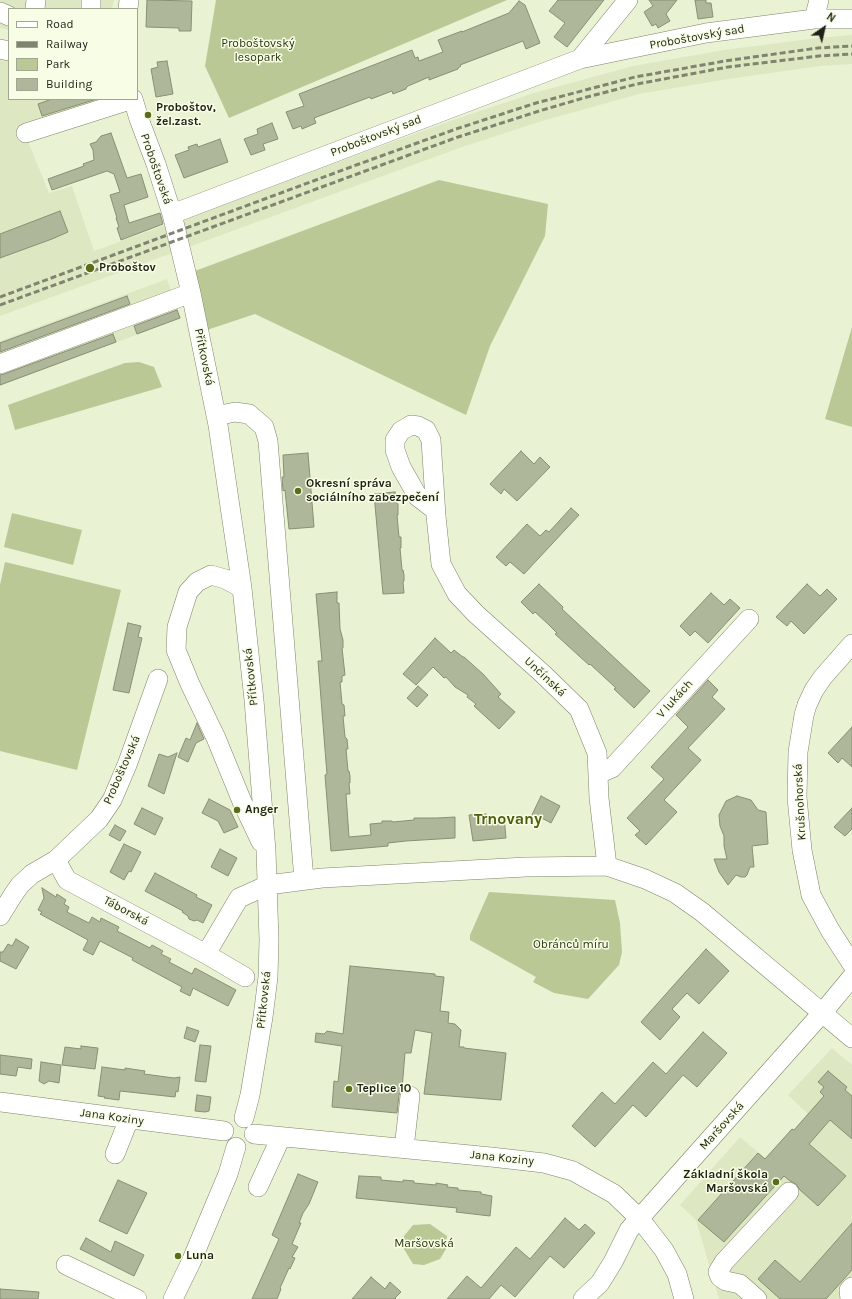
<!DOCTYPE html>
<html>
<head>
<meta charset="utf-8">
<style>
	body { margin:0 }
	#map { position:relative; width:852px; height:1299px; overflow:hidden; background:#e9f2d3; font-family:Karla,sans-serif }
	canvas { display:block }
	.legend { position:absolute; left:8px; top:8px; width:130px; height:92px; box-sizing:border-box; background:#f7fee5; border:1px solid #a0a692; margin:0; padding:5px 7px; list-style:none; font-size:12px; color:#1e2116 }
	.legend li { display:flex; align-items:center; gap:8px; height:20px }
	.legend b { width:20px; border:1px solid #a0a692 }
	.north { position:absolute; left:804px; top:8px; width:40px; height:40px; -webkit-text-stroke:3px #f7fee5; paint-order:stroke; rotate:34deg; font-size:11px; font-weight:700; line-height:16px; text-align:center; color:#1e2116 }
	.north::after { content:''; display:block; margin:auto; width:14px; height:18px; background:#1e2116; clip-path:polygon(50% 0,100% 100%,50% 72%,0 100%) }
</style>
</head>
<body>
<div id="map">
<canvas width="852" height="1299"></canvas>
<ul class="legend">
<li><b style="height:5px;background:#fff"></b>Road</li>
<li><b style="height:5px;background:#7e8470"></b>Railway</li>
<li><b style="height:11px;background:#bac896"></b>Park</li>
<li><b style="height:11px;background:#aeb799"></b>Building</li>
</ul>
<div class="north">N</div>
</div>
<script>
const ctx = document.querySelector('canvas').getContext('2d');
ctx.lineJoin = 'round';
function paint(path, color) { ctx.fillStyle = color; ctx.fill(path, 'evenodd'); }
const toPath = rows => new Path2D(rows.map(r => 'M' + r).join(''));
function stroke(path, color, width, dash) { ctx.strokeStyle = color; ctx.lineWidth = width; ctx.lineCap = dash ? 'butt' : 'round'; ctx.setLineDash(dash || []); ctx.stroke(path); }
function label(font, color, halo, rows, align = 'center') {
  ctx.font = font + ' Karla,sans-serif'; ctx.lineWidth = 3; ctx.setLineDash([]); ctx.textBaseline = 'middle'; ctx.strokeStyle = halo; ctx.fillStyle = color; for (const [text, x, y, turn = 0] of rows) {
    ctx.save(); ctx.translate(x, y); ctx.rotate((+turn || 0) * Math.PI / 180); ctx.textAlign = isNaN(turn) ? turn : align; if (halo) ctx.strokeText(text, 0, 0); ctx.fillText(text, 0, 0); ctx.restore();
  }
}
paint(toPath([
	[0,0,114,0,112,9,9,9,9,30,0,28],
	[852,35,852,64,820,66,728,79,639,94,542,121,462,147,0,316,0,56,9,59,9,99,126,99,27,139,49,193,72,186,94,251,453,120,534,93,633,66,724,50,817,38],
	[167,279,181,318,0,386,0,341],
	[832,1048,852,1065,852,1299,719,1299,696,1220,680,1205,740,1137,765,1158,792,1129,794,1130,808,1114,788,1095]
]), '#dde8c2');
paint(toPath([
	[216,0,507,0,229,118,205,66],
	[439,180,548,204,545,236,490,346,466,415,255,314,207,330,195,271],
	[852,327,852,427,825,419],
	[139,362,154,367,162,387,15,430,8,405,125,363],
	[12,513,82,530,73,565,4,547],
	[5,562,121,590,77,770,0,751,0,585],
	[489,892,615,900,620,923,622,952,619,965,588,999,554,993,533,982,536,977,470,940,470,935],
	[430,1224,447,1236,446,1249,440,1259,424,1265,413,1264,404,1249,404,1236,413,1225]
]), '#bac896');
const building = toPath([
	[147,0,192,1,191,31,179,31,179,28,146,27,147,0],
	[558,0,604,0,567,47,554,37,565,23,549,11,558,0],
	[649,0,677,0,666,14,670,21,658,28,656,24,652,26,644,12,653,6,649,0],
	[695,0,706,0,706,3,711,3,713,17,698,19,695,0],
	[519,1,525,5,540,43,526,49,523,41,460,65,461,66,458,68,458,69,429,80,429,77,408,86,406,88,406,89,393,94,392,91,371,99,370,97,314,118,316,123,302,129,301,126,293,129,286,112,304,106,299,94,412,50,415,58,418,57,419,61,443,52,438,40,462,31,462,32,509,13,519,1],
	[167,61,173,94,156,97,151,69,158,67,157,62,167,61],
	[52,99,97,99,42,116,38,104,52,99],
	[272,123,278,139,263,144,265,150,251,155,244,139,258,134,257,129,272,123],
	[111,133,127,178,141,174,148,197,124,205,129,223,160,213,163,224,121,240,117,228,119,227,116,218,117,218,110,195,120,192,114,174,107,171,52,190,48,179,84,166,83,164,94,160,93,150,90,144,96,142,101,136,111,133],
	[220,139,228,162,184,178,175,155,189,150,188,147,197,144,198,147,220,139],
	[60,211,68,232,52,239,0,258,0,234,60,211],
	[127,296,130,304,0,352,0,343,127,296],
	[177,310,180,318,137,334,134,326,177,310],
	[113,334,116,342,0,385,0,375,4,374,113,334],
	[521,451,534,464,540,457,550,467,517,501,504,489,501,494,490,484,521,451],
	[308,453,314,527,289,529,285,490,283,491,282,477,284,477,283,455,308,453],
	[395,492,396,503,398,504,398,515,397,515,399,537,401,537,401,548,400,548,402,570,403,570,404,575,404,581,403,582,404,593,383,594,374,494,395,492],
	[571,508,579,515,524,574,510,562,506,566,496,557,527,524,540,536,546,530,549,532,571,508],
	[539,584,563,607,562,609,650,691,634,708,614,689,616,688,590,664,589,665,555,634,557,633,548,624,535,612,533,614,521,602,539,584],
	[807,584,820,596,827,589,837,599,804,634,791,621,787,626,776,617,807,584],
	[337,592,337,603,339,603,340,629,343,640,343,648,342,648,345,675,342,676,342,682,340,682,342,704,344,705,345,716,343,716,345,737,347,739,348,749,346,749,348,771,349,771,350,776,350,783,349,783,350,794,346,794,349,837,371,835,370,824,382,823,382,821,392,821,393,822,414,820,414,818,437,818,455,817,455,838,406,841,388,843,388,846,331,851,325,775,327,774,326,762,318,661,322,661,316,594,337,592],
	[711,593,724,605,730,599,740,608,708,643,695,631,690,636,680,626,711,593],
	[128,623,141,626,138,637,142,638,129,693,113,690,128,623],
	[435,638,451,653,454,650,463,657,464,657,483,674,501,694,498,697,515,712,499,729,474,706,476,704,467,697,468,695,455,687,446,677,444,678,433,667,416,685,403,674,435,638],
	[708,680,718,690,712,697,725,709,688,748,701,760,664,800,677,812,646,845,635,835,640,831,627,818,664,779,651,767,688,727,676,715,708,680],
	[418,686,428,695,417,707,407,698,418,686],
	[197,723,204,739,196,743,188,762,178,757,186,738,190,740,197,723],
	[852,727,852,767,842,758,838,763,828,753,852,727],
	[177,753,164,794,148,786,159,754,168,757,177,753],
	[541,796,560,806,551,823,538,816,530,819,541,796],
	[737,796,751,800,758,810,766,812,768,844,752,846,754,867,750,867,747,875,745,877,741,877,736,875,728,885,719,872,714,859,727,859,724,846,724,836,720,826,719,815,726,801,737,796],
	[209,799,230,810,238,827,224,833,218,821,202,813,209,799],
	[142,808,163,818,155,835,134,824,142,808],
	[852,808,852,829,845,836,834,827,852,808],
	[486,814,487,817,493,816,494,818,504,817,506,838,473,841,469,815,486,814],
	[115,825,126,831,120,841,109,835,115,825],
	[124,844,141,852,131,872,129,871,124,880,110,872,124,844],
	[220,849,237,858,228,876,211,867,220,849],
	[155,873,197,895,196,897,212,905,203,923,197,920,194,921,189,919,188,916,182,912,183,911,145,891,155,873],
	[42,888,56,897,57,894,66,900,64,904,69,907,67,912,89,923,92,917,100,922,101,918,119,927,117,931,125,935,150,948,152,945,163,951,161,954,171,959,169,962,192,974,195,968,236,990,228,1006,193,988,190,996,180,991,182,987,132,960,133,958,100,941,93,955,83,950,88,940,40,914,42,912,38,910,44,898,42,888],
	[16,939,29,947,16,969,0,961,0,952,3,952,8,944,12,946,16,939],
	[706,949,729,971,699,1004,687,993,672,1009,680,1017,660,1040,641,1022,706,949],
	[350,966,435,974,435,976,444,977,440,1011,449,1012,448,1023,455,1024,461,1030,459,1047,464,1047,464,1048,506,1053,501,1100,424,1094,432,1033,415,1030,411,1053,405,1053,402,1089,399,1095,397,1113,332,1107,334,1081,338,1082,342,1046,315,1042,316,1033,324,1034,327,1031,343,1034,350,966],
	[187,1027,199,1031,195,1042,184,1038,187,1027],
	[703,1032,727,1053,697,1087,683,1075,646,1117,633,1105,595,1147,572,1126,602,1092,615,1104,653,1062,666,1074,703,1032],
	[200,1045,211,1046,206,1082,195,1081,200,1045],
	[81,1046,98,1048,95,1069,62,1065,65,1047,81,1049,81,1046],
	[0,1055,32,1059,31,1069,18,1067,16,1076,0,1074,0,1055],
	[41,1062,61,1065,59,1083,49,1081,44,1084,39,1081,41,1062],
	[102,1067,125,1070,125,1068,145,1071,144,1074,174,1078,180,1077,178,1092,176,1091,175,1097,120,1091,119,1100,104,1098,105,1097,98,1096,102,1067],
	[828,1071,847,1087,845,1090,852,1096,852,1139,830,1120,809,1144,846,1176,818,1206,800,1190,796,1184,790,1181,784,1176,724,1242,698,1220,758,1153,765,1159,792,1129,794,1130,824,1096,820,1092,824,1087,818,1082,828,1071],
	[197,1095,211,1097,209,1111,205,1112,195,1111,197,1095],
	[298,1174,318,1182,309,1204,303,1213,299,1223,301,1223,292,1244,298,1247,292,1257,295,1258,290,1269,289,1268,280,1288,281,1289,277,1299,252,1299,279,1239,272,1235,298,1174],
	[359,1176,381,1177,381,1180,403,1182,403,1180,414,1181,414,1183,436,1185,436,1183,448,1185,447,1187,458,1188,458,1190,481,1192,481,1194,492,1196,490,1216,456,1212,457,1208,356,1198,359,1176],
	[118,1180,147,1193,127,1234,99,1221,118,1180],
	[565,1218,579,1230,585,1224,595,1233,564,1268,550,1256,515,1297,501,1285,489,1299,447,1299,467,1276,481,1288,516,1247,530,1259,565,1218],
	[852,1223,852,1270,826,1299,780,1299,758,1279,775,1260,800,1282,852,1223],
	[86,1238,111,1252,115,1241,144,1255,134,1276,80,1249,86,1238],
	[371,1277,385,1289,390,1282,401,1292,395,1298,396,1299,352,1299,371,1277],
	[0,1289,39,1292,38,1299,0,1299,0,1289]
]);
paint(building, '#aeb799');
stroke(building, '#889074', 1);
const minor = toPath([
	[91,0,91,9],
	[35,9,36,0],
	[128,9,129,0],
	[0,12,9,16],
	[814,19,819,0],
	[0,49,9,51],
	[580,59,628,0],
	[133,99,139,119,156,164,172,214,191,293,218,425,242,588,254,700,266,851,269,940,268,977,263,1017,250,1095,244,1118],
	[26,133,133,99],
	[172,214,580,59,706,33,814,19,852,19],
	[0,364,191,293],
	[216,416,235,412,249,414,264,427,268,441,304,880],
	[435,510,418,497,401,467,395,450,395,440,401,431,411,425,418,426,426,430,431,440,436,516,441,564,457,594,476,614,543,674,579,709,597,753,599,798,607,866],
	[242,588,225,579,211,575,197,582,188,592,177,627,176,650,190,684,216,738,243,804,261,842],
	[852,644,823,677,814,690,807,705,804,715,798,752,797,797,802,850,811,895,830,930,852,964],
	[598,774,612,768,749,619],
	[56,860,67,880,206,954,239,898,268,885,322,878,526,867,607,866,645,879,675,893,702,912,852,1038],
	[0,916,13,895,20,885,32,874,56,860,99,819,112,800,127,765,158,679],
	[206,954,245,977],
	[0,1102,224,1131],
	[254,1134,491,1157,544,1163,573,1171,614,1194,640,1219,664,1250,677,1274,684,1299],
	[404,1148,410,1096],
	[115,1154,129,1119],
	[258,1187,281,1137],
	[66,1265,137,1299],
	[173,1299,191,1262,228,1174,236,1147],
	[583,1299,600,1283,613,1262,629,1230,823,1012,852,977],
	[757,1299,740,1284,726,1281,720,1277,718,1272,724,1262,789,1192],
	[850,1299,849,1290,852,1287]
]);
stroke(minor, '#7d8569', 20);
stroke(minor, '#fff', 19);
stroke(toPath([
	[0,297,359,164,456,129,536,103,635,77,725,61,818,48,852,46],
	[0,305,458,137,539,111,587,97,637,84,728,67,819,56,852,54]
]), '#7e8470', 3, [6, 3]);
for (const [x, y, r, color] of [
	[148,115,4,"#5b6d19"],
	[90,268,5,"#5b6d19"],
	[298,491,4,"#5b6d19"],
	[237,810,4,"#5b6d19"],
	[349,1089,4,"#5b6d19"],
	[776,1182,4,"#5b6d19"],
	[178,1256,4,"#5b6d19"]
]) { const dot = new Path2D(); dot.arc(x, y, r, 0, 2 * Math.PI); ctx.fillStyle = color; ctx.fill(dot); stroke(dot, '#f7fee5', 1.5); }
label('12px', '#1e2116', '#f7fee5', [
	["Proboštovský sad",697,37,-10],
	["Proboštovský sad",376,136,-21],
	["Proboštovská",156,169,71],
	["Přítkovská",204,357,78],
	["Přítkovská",251,677,-96],
	["Unčínská",545,677,43],
	["V lukách",675,699,-48],
	["Proboštovská",122,770,-66],
	["Krušnohorská",800,802,-93],
	["Táborská",126,911,28],
	["Přítkovská",264,1000,-84],
	["Jana Koziny",112,1117,8],
	["Maršovská",722,1126,-48],
	["Jana Koziny",502,1158,6]
]);
label('12px', '#2c3411', '#f7fee5', [
	["Proboštovský",258,44],
	["lesopark",258,58],
	["Obránců míru",571,945],
	["Maršovská",424,1244]
]);
label('bold 12px', '#1e2116', '#f7fee5', [
	["Proboštov,",156,108],
	["žel.zast.",156,122],
	["Proboštov",99,268],
	["Okresní správa",306,484],
	["sociálního zabezpečení",306,498],
	["Anger",245,810],
	["Teplice 10",357,1089],
	["Základní škola",768,1175,"right"],
	["Maršovská",768,1189,"right"],
	["Luna",186,1256]
], 'left');
label('bold 16px', '#4e5d10', '#f7fee5', [
	["Trnovany",508,819]
]);
</script>
</body>
</html>
